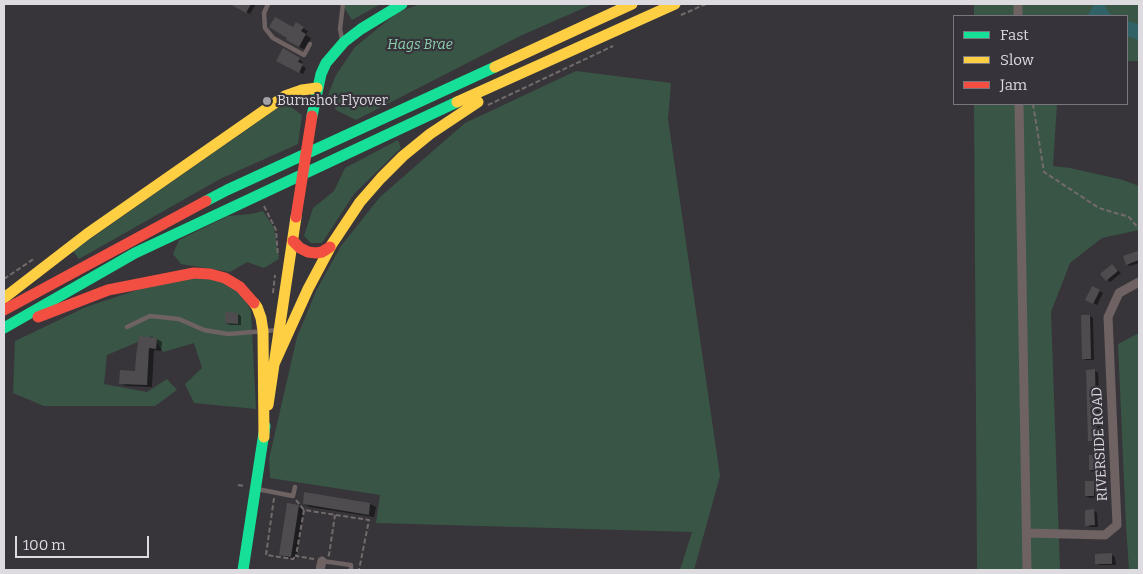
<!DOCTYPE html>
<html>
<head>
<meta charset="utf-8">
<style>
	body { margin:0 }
	#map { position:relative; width:1143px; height:574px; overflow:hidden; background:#373539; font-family:Bitter,serif }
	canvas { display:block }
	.frame { position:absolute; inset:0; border:5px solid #dddae0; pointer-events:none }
	.legend { position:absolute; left:953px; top:15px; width:175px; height:90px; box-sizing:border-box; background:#37333b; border:1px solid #79767d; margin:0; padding:6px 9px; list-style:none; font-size:15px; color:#dddae0 }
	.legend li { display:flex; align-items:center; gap:10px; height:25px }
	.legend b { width:25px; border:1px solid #79767d }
	.scale { position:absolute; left:15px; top:536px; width:134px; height:22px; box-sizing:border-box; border:2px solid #dddae0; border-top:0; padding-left:6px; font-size:15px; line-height:18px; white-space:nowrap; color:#dddae0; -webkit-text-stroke:4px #37333b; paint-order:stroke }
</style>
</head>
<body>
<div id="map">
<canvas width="1143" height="574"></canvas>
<div class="frame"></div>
<ul class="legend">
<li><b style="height:6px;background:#16e098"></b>Fast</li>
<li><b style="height:6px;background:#ffcf43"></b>Slow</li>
<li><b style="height:6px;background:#f24e42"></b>Jam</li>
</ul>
<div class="scale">100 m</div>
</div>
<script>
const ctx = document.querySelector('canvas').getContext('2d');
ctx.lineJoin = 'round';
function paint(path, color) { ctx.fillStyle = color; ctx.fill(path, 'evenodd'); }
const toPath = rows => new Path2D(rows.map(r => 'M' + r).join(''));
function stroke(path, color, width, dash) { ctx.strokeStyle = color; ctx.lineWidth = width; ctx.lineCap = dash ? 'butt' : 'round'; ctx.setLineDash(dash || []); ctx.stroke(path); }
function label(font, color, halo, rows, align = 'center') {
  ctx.font = font + ' Bitter,serif'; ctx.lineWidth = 4.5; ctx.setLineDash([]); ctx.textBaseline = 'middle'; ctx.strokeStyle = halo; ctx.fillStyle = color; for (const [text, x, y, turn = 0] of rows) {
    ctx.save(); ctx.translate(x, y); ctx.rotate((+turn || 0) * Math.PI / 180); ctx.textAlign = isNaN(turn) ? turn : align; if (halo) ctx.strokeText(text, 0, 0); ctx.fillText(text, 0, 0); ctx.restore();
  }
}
paint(toPath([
	[342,4,381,4,352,20],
	[420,4,593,4,520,36,356,120,336,110,328,95,336,75,355,47,398,12],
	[974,4,1133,4,1139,5,1139,61,1127,61,1127,16,974,16],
	[576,71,671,83,668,119,720,476,694,570,680,570,692,532,376,523,380,495,270,478,269,459,297,337,317,289,341,246,380,197,465,123],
	[285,103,302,115,298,144,220,179,79,259,73,251],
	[974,104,1057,104,1053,166,1070,168,1123,180,1139,186,1139,230,1102,238,1070,263,1051,312,1060,570,977,570],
	[398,140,401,148,354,194,322,243,311,243,304,236,313,208,334,191,345,168],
	[263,211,274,228,279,259,264,268,247,262,230,272,181,264,173,254,179,240,228,216,251,214],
	[199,276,222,281,242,294,251,311,256,409,194,403,185,384,202,368,194,343,163,352,152,336,107,355,104,384,147,392,167,379,177,390,155,406,44,406,13,393,15,341,86,307,152,285],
	[1139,333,1139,570,1129,570,1126,525,1118,344]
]), '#395546');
paint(toPath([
	[1094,4,1103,4,1112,16,1089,16,1088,15],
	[1127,21,1139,24,1139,40,1127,36]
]), '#316267');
paint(toPath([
	[236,4,256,4,250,14,235,5],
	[296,24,308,31,306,35,311,38,305,50,287,40],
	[283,50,303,62,301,65,306,68,303,74,278,61],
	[1138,252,1139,253,1139,263,1130,266,1127,264],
	[1112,265,1121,273,1110,282,1102,275],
	[1092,287,1103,293,1097,305,1086,300],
	[238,314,241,316,241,325,230,325,226,323],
	[1090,316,1093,318,1094,360,1086,360,1083,358],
	[140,337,157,339,162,342,161,351,154,350,152,387,126,386,120,383,136,372],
	[1095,371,1098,373,1101,442,1093,443,1089,440],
	[1098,456,1101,458,1101,472,1093,472,1090,470],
	[1094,482,1097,484,1097,497,1090,498,1086,496],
	[304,504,370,504,376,507,374,517,310,507],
	[298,506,304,509,296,559,286,557,280,554],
	[1094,511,1097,513,1098,527,1090,527,1087,525],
	[1112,555,1115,557,1116,565,1100,565,1096,563]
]), '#0007');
paint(toPath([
	[230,4,251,4,246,13],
	[275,17,293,27,296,22,304,27,301,31,306,34,299,47,286,40,287,38,269,27],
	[283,48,300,58,298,62,303,64,299,73,276,61],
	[1138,251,1139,260,1126,265,1123,256],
	[1112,264,1118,271,1106,281,1100,274],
	[1092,286,1100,290,1093,304,1085,300],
	[225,312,238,313,238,324,225,323],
	[1081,315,1090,315,1091,359,1082,359],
	[139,336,157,338,156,349,149,348,147,385,119,384,120,370,135,371,136,356],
	[1095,369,1097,441,1088,441,1086,370],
	[1089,455,1098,455,1098,470,1089,470],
	[1085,481,1094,481,1094,496,1085,496],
	[304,492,370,503,369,515,303,504],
	[287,503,299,505,291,557,279,555],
	[1094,509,1095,525,1085,526,1085,510],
	[1112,553,1112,564,1095,564,1095,554]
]), '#4f4c4f');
stroke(toPath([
	[681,15,706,4],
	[1033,104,1044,172,1099,208,1129,217,1139,229],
	[488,105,613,46],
	[264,206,276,230,278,256],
	[4,279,35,258],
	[273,293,275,275],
	[238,485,244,486],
	[274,498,266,555,293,559,296,556],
	[296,500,304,510,369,520,359,570],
	[304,510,296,556,314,559],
	[328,556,329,555,335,515]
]), '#736b6b', 2, [5, 2.5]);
stroke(toPath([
	[268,4,264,13,265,28,273,38,304,55,310,44],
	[342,39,340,29,343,4],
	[127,327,150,316,179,319,204,330,228,334,278,330],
	[257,489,293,496,295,487],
	[322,561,351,565,351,570]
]), '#6e6262', 4.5);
stroke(toPath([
	[1018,16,1018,4],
	[1019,104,1027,570],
	[1027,533,1105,535,1117,525,1108,317,1119,293,1139,282],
	[320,570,322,561]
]), '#6e6262', 9);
stroke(toPath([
	[312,116,321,74,326,63,344,42,361,29,402,4],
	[206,201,227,190,495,67],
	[4,328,135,253,457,102],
	[243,570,265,426]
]), '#16e098', 11);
stroke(toPath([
	[495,67,632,4],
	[457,102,675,4],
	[4,298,87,234,285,96,302,90,317,88],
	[254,303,257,307,261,318,263,331,264,437],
	[274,364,308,289,332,244,360,202,381,178,403,156,430,134,478,102],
	[268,405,296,217]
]), '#ffcf43', 11);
stroke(toPath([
	[293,241,300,248,308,252,316,253,322,252,330,247],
	[4,310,206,201],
	[38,317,108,290,194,273,210,274,225,278,240,287,254,303]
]), '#f24e42', 11);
stroke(toPath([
	[296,217,312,116]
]), '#f24e42', 11);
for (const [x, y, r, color] of [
	[267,101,5,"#a3a0a6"]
]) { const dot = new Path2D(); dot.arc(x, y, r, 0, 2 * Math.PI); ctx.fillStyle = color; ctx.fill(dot); stroke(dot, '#37333b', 2); }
label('italic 14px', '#8ad0ab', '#37333b', [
	["Hags Brae",420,45]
]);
label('14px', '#dddae0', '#37333b', [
	["Burnshot Flyover",277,101]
], 'left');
label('14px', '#dddae0', '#37333b', [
	["RIVERSIDE ROAD",1100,444,-93]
]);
</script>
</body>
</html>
